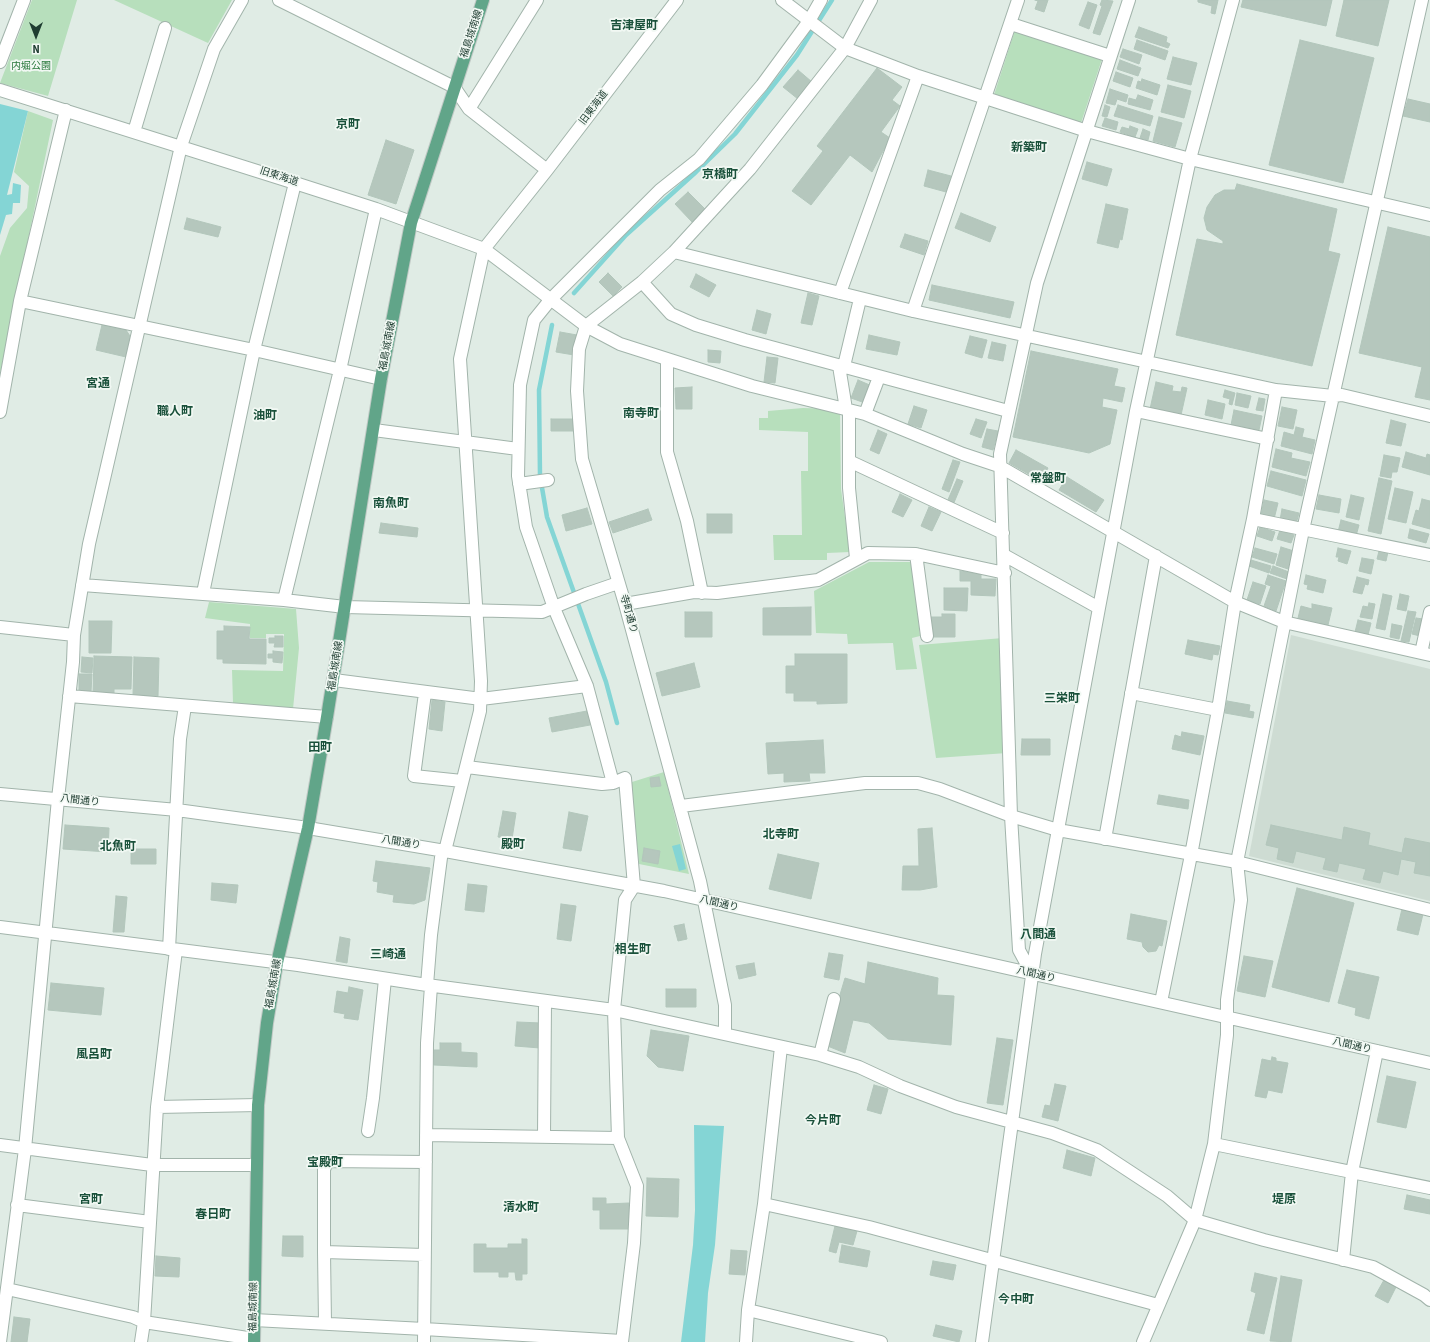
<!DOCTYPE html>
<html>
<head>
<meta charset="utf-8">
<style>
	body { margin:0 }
	#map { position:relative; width:1430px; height:1342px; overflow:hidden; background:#e0ece5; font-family:"Source Sans 3",sans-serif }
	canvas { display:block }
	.north { position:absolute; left:16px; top:16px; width:40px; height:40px; -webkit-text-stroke:3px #f1f8f3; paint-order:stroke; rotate:180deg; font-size:11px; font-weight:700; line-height:16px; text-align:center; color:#1f3d31 }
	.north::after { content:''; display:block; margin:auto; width:14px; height:18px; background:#1f3d31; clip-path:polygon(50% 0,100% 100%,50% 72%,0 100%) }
</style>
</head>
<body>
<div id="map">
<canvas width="1430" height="1342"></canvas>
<div class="north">N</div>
</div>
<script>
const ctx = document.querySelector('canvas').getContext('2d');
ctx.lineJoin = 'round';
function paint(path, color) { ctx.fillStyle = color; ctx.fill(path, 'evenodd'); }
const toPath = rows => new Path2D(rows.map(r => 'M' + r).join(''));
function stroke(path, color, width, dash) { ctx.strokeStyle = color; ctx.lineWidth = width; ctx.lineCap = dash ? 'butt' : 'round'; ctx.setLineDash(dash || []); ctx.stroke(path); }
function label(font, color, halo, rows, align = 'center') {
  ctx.font = font + ' "Source Sans 3","Noto Sans JP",sans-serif'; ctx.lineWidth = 3.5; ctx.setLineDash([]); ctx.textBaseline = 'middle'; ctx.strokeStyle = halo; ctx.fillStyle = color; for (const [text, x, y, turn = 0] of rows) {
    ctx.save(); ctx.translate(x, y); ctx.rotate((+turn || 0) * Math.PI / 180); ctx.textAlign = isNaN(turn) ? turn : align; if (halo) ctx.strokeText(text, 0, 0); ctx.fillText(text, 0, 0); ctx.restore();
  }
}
paint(toPath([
	[1291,635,1430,669,1430,901,1249,856]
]), '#cedcd3');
paint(toPath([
	[32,0,77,0,48,96,0,83],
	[114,0,232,0,208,43],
	[1015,30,1102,59,1081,123,994,95],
	[28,111,53,120,0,374,0,256,10,228,27,208,29,186,14,172],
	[803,408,836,409,840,414,841,489,850,552,827,553,827,560,774,560,773,535,802,535,801,471,808,471,808,432,759,430,759,418,768,418,768,411],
	[869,562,912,562,920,636,912,638,917,669,896,670,893,643,848,644,847,634,816,633,814,591],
	[209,602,296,609,299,648,293,709,233,703,232,670,283,671,284,634,266,634,266,638,250,638,250,624,205,618],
	[1003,638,1007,753,936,758,919,645],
	[664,772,689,874,639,864,631,785,632,782]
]), '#b7dfbc');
paint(toPath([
	[0,104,28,111,7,195,12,194,13,183,21,185,20,203,13,203,12,214,6,215,0,235],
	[680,844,686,869,679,871,672,846],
	[694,1125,724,1126,715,1245,708,1293,705,1342,681,1342,693,1245,695,1210]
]), '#84d5d5');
stroke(toPath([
	[574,293,626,235,696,172,735,134,797,55,832,0],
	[552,325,539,390,540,476,547,517,606,682,617,723]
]), '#84d5d5', 4.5);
const building = toPath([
	[1035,0,1048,0,1044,12,1035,9,1038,1,1035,0],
	[1102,0,1113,1,1100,35,1093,33,1102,6,1100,5,1102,0],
	[1198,0,1218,0,1215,14,1211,13,1212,6,1198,2,1198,0],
	[1243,0,1332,0,1326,26,1241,7,1243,0],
	[1344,0,1389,0,1378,46,1336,36,1344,0],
	[1088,2,1097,5,1089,29,1079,25,1088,2],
	[1139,27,1167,37,1166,42,1170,44,1168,48,1135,37,1139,27],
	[1137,40,1168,51,1165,60,1134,49,1137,40],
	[1300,40,1374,58,1343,183,1269,165,1300,40],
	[1123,49,1142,55,1139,64,1120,57,1123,49],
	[1173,57,1197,63,1191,85,1167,79,1173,57],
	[1120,60,1141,68,1138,76,1117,69,1120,60],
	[877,68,902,87,892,100,900,106,881,132,890,138,872,172,850,155,811,205,792,191,823,151,817,146,877,68],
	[798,70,812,82,798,99,783,87,798,70],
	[1116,72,1133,78,1130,87,1113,81,1116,72],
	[1142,79,1160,85,1157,95,1136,88,1138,81,1141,82,1142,79],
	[1168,85,1191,91,1184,118,1161,112,1168,85],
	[1110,89,1128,95,1126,102,1117,99,1115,105,1106,103,1110,89],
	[1138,95,1153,100,1150,110,1128,104,1129,98,1136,100,1138,95],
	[1408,99,1430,104,1430,122,1403,116,1408,99],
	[1105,105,1110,107,1107,117,1102,116,1105,105],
	[1118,105,1153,116,1150,126,1114,116,1118,105],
	[1159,117,1182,123,1175,147,1153,141,1159,117],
	[1105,118,1118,122,1116,130,1102,126,1105,118],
	[1130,126,1138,129,1135,137,1120,132,1122,127,1129,129,1130,126],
	[1143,129,1150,132,1148,140,1140,138,1143,129],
	[386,140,414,150,396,204,368,195,386,140],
	[1087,162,1112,169,1107,186,1082,179,1087,162],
	[928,170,951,176,946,192,924,186,928,170],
	[1237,184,1337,209,1328,251,1340,254,1312,366,1176,335,1197,239,1223,244,1223,241,1207,230,1204,218,1207,207,1215,195,1224,190,1235,190,1237,184],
	[688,192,705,209,692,222,675,204,688,192],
	[1106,204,1128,209,1122,240,1120,239,1118,248,1097,243,1106,204],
	[961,213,996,227,990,242,955,228,961,213],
	[187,218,221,227,218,237,184,229,187,218],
	[1388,227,1430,237,1430,400,1415,397,1422,367,1359,353,1388,227],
	[905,234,928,241,924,255,900,247,905,234],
	[608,273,622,287,613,296,599,282,608,273],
	[696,274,716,285,709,297,690,287,696,274],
	[932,285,1014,302,1010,318,929,300,932,285],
	[808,293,819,296,812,325,801,323,808,293],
	[757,310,771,314,766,334,752,330,757,310],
	[102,325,126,330,130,336,126,357,96,350,102,325],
	[560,332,577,335,574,355,556,352,560,332],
	[869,335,900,342,897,355,866,349,869,335],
	[970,336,987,340,982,358,965,353,970,336],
	[992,342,1006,345,1003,361,988,358,992,342],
	[708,350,721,351,720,363,708,362,708,350],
	[1031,351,1118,369,1114,386,1125,388,1122,402,1103,398,1102,407,1117,410,1110,444,1089,453,1013,437,1031,351],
	[767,357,778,358,775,383,764,382,767,357],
	[858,380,872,386,865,403,851,398,858,380],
	[1156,382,1173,386,1172,391,1181,392,1182,387,1187,388,1181,415,1150,409,1156,382],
	[692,387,692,409,676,409,675,388,692,387],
	[1225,390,1235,393,1232,405,1229,404,1230,399,1223,397,1225,390],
	[1237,393,1251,396,1248,408,1235,405,1237,393],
	[1259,398,1265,399,1263,411,1256,410,1259,398],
	[1208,400,1225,404,1222,419,1205,415,1208,400],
	[914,406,927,410,921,428,908,424,914,406],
	[1282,407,1297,410,1293,429,1278,426,1282,407],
	[1234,410,1262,416,1259,430,1231,425,1234,410],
	[551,419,575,419,575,431,551,431,551,419],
	[976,419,987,422,981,438,970,434,976,419],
	[1391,420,1406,424,1401,446,1386,443,1391,420],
	[1296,427,1304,429,1302,437,1315,440,1312,454,1281,446,1284,432,1294,435,1296,427],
	[987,429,998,431,993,450,982,447,987,429],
	[878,430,887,434,879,454,870,450,878,430],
	[1276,449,1292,453,1291,458,1310,462,1306,476,1272,467,1276,449],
	[1016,450,1048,468,1041,481,1009,463,1016,450],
	[1406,452,1426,458,1427,454,1430,455,1430,475,1402,467,1406,452],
	[1384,455,1400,458,1397,472,1392,472,1391,478,1380,476,1384,455],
	[953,460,960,462,949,492,942,489,953,460],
	[1271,471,1306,480,1302,496,1267,486,1271,471],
	[1067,477,1104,500,1096,512,1059,490,1067,477],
	[1379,478,1392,481,1381,534,1368,531,1379,478],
	[957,479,963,481,953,505,947,502,957,479],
	[1395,488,1413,492,1406,523,1388,519,1395,488],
	[900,494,912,500,903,517,892,512,900,494],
	[1319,495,1341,499,1339,513,1316,509,1319,495],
	[1351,495,1364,498,1359,520,1346,517,1351,495],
	[1422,499,1430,501,1430,529,1412,524,1416,510,1419,511,1422,499],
	[1264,500,1278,503,1274,519,1261,516,1264,500],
	[929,507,941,512,932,531,921,526,929,507],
	[587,508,592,524,566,531,562,515,587,508],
	[648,509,652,520,613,533,609,522,648,509],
	[1282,509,1299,513,1296,524,1280,520,1282,509],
	[707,514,732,514,732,533,707,533,707,514],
	[1341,520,1359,525,1356,536,1338,532,1341,520],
	[381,523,418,528,417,537,379,533,381,523],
	[1260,527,1275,532,1272,541,1257,536,1260,527],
	[1410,529,1429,534,1426,543,1408,538,1410,529],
	[1280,530,1294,535,1291,543,1277,539,1280,530],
	[1281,547,1294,551,1288,569,1276,565,1281,547],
	[1255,548,1277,554,1274,564,1252,557,1255,548],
	[1338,548,1351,551,1347,564,1338,561,1339,557,1336,557,1338,548],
	[1379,551,1388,552,1386,561,1377,559,1379,551],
	[1362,558,1374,560,1371,574,1359,571,1362,558],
	[1251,560,1271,566,1269,573,1249,566,1251,560],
	[1273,566,1289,572,1287,579,1270,573,1273,566],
	[960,571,981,574,981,579,996,579,995,596,971,595,971,581,960,581,960,571],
	[1268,575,1286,581,1276,611,1264,606,1271,586,1265,584,1268,575],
	[1306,575,1326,580,1323,593,1307,589,1308,585,1304,584,1306,575],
	[1357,577,1369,580,1368,585,1365,584,1362,594,1353,592,1357,577],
	[1253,582,1266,586,1260,604,1247,600,1253,582],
	[944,588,968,588,967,611,944,610,944,588],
	[1383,594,1392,596,1385,630,1376,628,1383,594],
	[1400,594,1409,596,1406,611,1397,609,1400,594],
	[1369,603,1375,604,1372,619,1360,617,1363,606,1368,607,1369,603],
	[1312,604,1332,608,1328,625,1298,618,1301,606,1312,609,1312,604],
	[811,607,811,635,763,635,763,608,811,607],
	[1408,611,1416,612,1409,642,1401,641,1408,611],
	[685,612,712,612,712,637,685,637,685,612],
	[942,614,955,614,955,637,931,637,931,617,942,617,942,614],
	[1416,618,1423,619,1420,636,1412,634,1416,618],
	[1358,620,1371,623,1368,635,1355,632,1358,620],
	[89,621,112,621,111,653,89,653,89,621],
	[1392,624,1402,626,1399,639,1390,637,1392,624],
	[224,626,250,627,249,639,266,639,266,664,223,663,223,659,217,659,217,631,224,631,224,626],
	[275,636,283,636,283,647,274,647,275,643,269,643,269,638,275,638,275,636],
	[1188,640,1220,646,1218,655,1213,654,1212,660,1185,654,1188,640],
	[273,651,283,652,282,663,273,662,273,658,268,658,268,654,273,654,273,651],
	[795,654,847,654,847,703,817,704,817,701,794,701,794,693,786,693,786,666,795,666,795,654],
	[94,656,132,657,131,689,114,689,114,696,93,695,94,656],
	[82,657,93,658,92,673,81,672,82,657],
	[134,657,159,658,158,696,133,695,134,657],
	[694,663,700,687,662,696,656,673,694,663],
	[79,674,92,674,91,692,79,691,79,674],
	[432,700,445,702,442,731,429,729,432,700],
	[1227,701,1250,705,1249,711,1254,712,1253,718,1225,713,1227,701],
	[587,711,590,725,552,732,549,718,587,711],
	[1182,732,1204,736,1200,755,1172,749,1175,735,1181,737,1182,732],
	[1022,739,1050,739,1050,755,1021,755,1022,739],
	[823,740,825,773,809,773,810,781,784,782,784,773,768,774,766,743,823,740],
	[659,777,661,786,651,787,650,778,659,777],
	[1159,795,1189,800,1188,809,1157,804,1159,795],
	[503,811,516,813,512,839,498,837,503,811],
	[569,812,588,816,581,851,563,848,569,812],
	[65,825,109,828,108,852,63,849,65,825],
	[1271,825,1342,840,1344,827,1370,833,1368,845,1402,853,1405,838,1430,843,1430,876,1414,873,1416,862,1401,859,1398,875,1383,871,1380,883,1363,879,1366,869,1339,863,1337,872,1323,869,1326,858,1296,851,1293,863,1277,859,1279,848,1266,845,1271,825],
	[932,828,937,887,920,890,902,890,903,866,919,866,918,829,932,828],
	[644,848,660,851,658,864,642,861,644,848],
	[131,849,156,849,156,864,131,864,131,849],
	[778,854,819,863,811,899,769,889,778,854],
	[376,861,430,868,425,900,414,904,393,902,394,895,377,892,378,882,373,881,376,861],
	[212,883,238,885,236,903,211,900,212,883],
	[468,884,487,886,484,912,465,910,468,884],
	[1297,888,1354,903,1329,1002,1272,987,1297,888],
	[116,896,127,897,124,932,113,932,116,896],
	[561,904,576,906,571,941,557,939,561,904],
	[1402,909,1423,914,1418,935,1397,930,1402,909],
	[1131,914,1167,921,1162,946,1159,945,1156,951,1148,952,1143,947,1142,942,1127,939,1131,914],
	[684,924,687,939,678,941,674,926,684,924],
	[340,937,350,939,347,963,336,961,340,937],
	[829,953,843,955,839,980,824,977,829,953],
	[1244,956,1273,961,1265,997,1237,991,1244,956],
	[868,962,938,978,937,995,954,996,951,1045,888,1039,869,1023,853,1020,845,1053,825,1045,845,978,865,984,868,962],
	[754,963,756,975,739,979,736,966,754,963],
	[1347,970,1379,977,1369,1019,1355,1015,1356,1008,1338,1003,1347,970],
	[51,983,104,988,101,1015,48,1010,51,983],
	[349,987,363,990,358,1020,344,1018,345,1014,334,1012,337,991,348,993,349,987],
	[666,989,696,989,696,1007,666,1007,666,989],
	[517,1022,541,1023,540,1048,515,1046,517,1022],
	[651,1030,689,1036,683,1071,658,1067,647,1056,651,1030],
	[997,1038,1013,1040,1003,1105,987,1103,997,1038],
	[440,1043,461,1043,461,1052,477,1053,477,1067,434,1065,434,1050,440,1050,440,1043],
	[1272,1057,1276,1058,1276,1061,1288,1063,1282,1093,1268,1090,1266,1098,1255,1096,1262,1059,1271,1061,1272,1057],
	[1387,1076,1416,1082,1406,1128,1377,1122,1387,1076],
	[1055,1084,1066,1086,1058,1121,1042,1117,1045,1105,1050,1106,1055,1084],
	[874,1085,888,1089,881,1114,867,1110,874,1085],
	[1067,1150,1095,1158,1091,1176,1063,1168,1067,1150],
	[647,1178,679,1179,678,1217,646,1216,647,1178],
	[1407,1195,1430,1200,1430,1214,1404,1209,1407,1195],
	[593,1198,606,1198,606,1204,629,1203,630,1229,600,1229,600,1210,593,1210,593,1198],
	[835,1226,857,1231,853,1245,839,1242,836,1253,829,1251,835,1226],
	[283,1236,303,1236,303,1257,282,1256,283,1236],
	[522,1239,527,1239,527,1274,522,1274,522,1280,516,1280,515,1272,508,1272,508,1277,499,1277,499,1272,474,1272,474,1244,486,1244,486,1248,508,1248,508,1244,522,1244,522,1239],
	[842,1245,870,1251,867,1267,839,1262,842,1245],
	[731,1250,747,1251,745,1275,729,1274,731,1250],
	[156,1256,180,1258,179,1277,155,1276,156,1256],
	[933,1261,956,1265,953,1280,930,1275,933,1261],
	[1255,1273,1277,1278,1264,1334,1247,1330,1256,1293,1251,1291,1255,1273],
	[1281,1276,1302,1280,1291,1342,1270,1341,1281,1276],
	[1384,1280,1396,1287,1388,1303,1375,1296,1384,1280],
	[14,1317,30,1319,27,1342,11,1342,14,1317],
	[936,1325,962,1331,959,1342,933,1336,936,1325]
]);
paint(building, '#b5c7bd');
stroke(building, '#b2c6bb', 1);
const minor = toPath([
	[279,0,454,87,469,109,547,170],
	[782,0,845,48,918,76,1087,131,1190,159,1430,215],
	[1011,24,1110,56],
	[0,62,24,0],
	[0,90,295,183,376,209,484,249,586,326,620,344,752,386,865,414,963,454,999,466,1235,602,1284,622,1430,655],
	[469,109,537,0],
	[134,132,165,28],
	[674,252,913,311,1276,390,1333,396,1342,395,1430,416],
	[642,282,671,314,696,325,745,340,1008,411],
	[840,293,918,76],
	[20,301,254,350,381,379],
	[913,311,1018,0],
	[586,326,579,349,577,391,582,459,625,604,700,881,725,1005,725,1033],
	[586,326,642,282,674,252,750,169,845,48,871,0],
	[667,360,667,452,687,521,702,593],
	[839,366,846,409],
	[844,366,860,299],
	[849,410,849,488,856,558],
	[1136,411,1268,439],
	[0,412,20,301,66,110],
	[865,414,879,377],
	[374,430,518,449],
	[849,461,1003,533],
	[519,484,548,480],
	[1253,519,1430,555],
	[916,554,927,636],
	[1004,555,1099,608],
	[82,585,284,600,345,607,542,612,586,594,618,583],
	[203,593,254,350,295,183],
	[284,600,340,370,376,209],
	[625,604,694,592,717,593,818,580,868,553,916,554,1005,573],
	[0,627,74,635],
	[1421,653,1430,612],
	[334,680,481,699,587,686],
	[425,693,414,776,462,781],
	[1131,693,1218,710],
	[69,696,327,717],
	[467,767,602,784,613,783],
	[0,794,177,810,308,828,445,851,664,891,1430,1063],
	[681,806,865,783,918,783,940,789,1011,816,1058,830,1237,862,1430,910],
	[1105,839,1156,556],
	[445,851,480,711,481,681,460,359,484,249,547,170,677,0],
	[0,927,298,965,427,985,614,1010,820,1055,859,1067,900,1086,956,1107,1052,1133,1097,1150,1167,1196,1195,1220,1264,1240,1373,1267,1424,1295,1430,1300],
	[169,949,180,739,185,706],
	[1032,974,1019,950,1011,816,1000,454,1037,283,1129,0],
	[427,985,431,935,442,850],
	[1161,1002,1191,855,1218,710,1235,602,1253,519,1276,390],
	[820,1055,834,999],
	[157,1107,258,1105],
	[368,1131,373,1098,385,979],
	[426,1135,618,1138],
	[544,1137,545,1002],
	[1214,1144,1430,1188],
	[0,1145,152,1165,256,1165],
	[764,1204,869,1227,1158,1305],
	[17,1205,150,1222],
	[324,1252,325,1323],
	[424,1255,324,1252,324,1169,328,1161,426,1162],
	[1343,1260,1352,1172,1377,1051],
	[7,1289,133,1317,144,1322,254,1339],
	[748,1310,881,1342],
	[254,1320,424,1329,622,1341],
	[0,1342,25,1149,58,799,73,662,74,635,89,544,181,146,214,49,242,0],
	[141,1342,144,1322,157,1107,176,950],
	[424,1342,427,1043,431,986],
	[622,1342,634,1243,637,1186,618,1138,614,1010,625,900,634,886,625,778,613,783,587,686,554,608,526,527,518,476,520,385,534,320,551,299,660,190,699,159,762,85,809,21,821,0],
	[746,1342,748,1310,764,1204,781,1047],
	[982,1342,1035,954,1099,608,1136,411,1190,159,1233,0],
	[1143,1342,1195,1220,1214,1144,1227,1035,1227,1000,1241,900,1237,862,1303,530,1422,0]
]);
const major = toPath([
	[254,1342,258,1105,267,1023,277,963,308,828,327,717,381,379,411,223,483,0]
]);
stroke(minor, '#a2b4ab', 14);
stroke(major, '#c0c9c5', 14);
stroke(minor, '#fff', 12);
stroke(major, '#61a589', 12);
label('10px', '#1f3d31', '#f1f8f3', [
	["福島城南線",472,34,-72],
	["旧東海道",594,108,-53],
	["旧東海道",279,177,18],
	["福島城南線",388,346,-79],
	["寺町通り",628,614,74],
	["福島城南線",336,666,-81],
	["八間通り",80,801,6],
	["八間通り",401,843,9],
	["八間通り",719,904,13],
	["八間通り",1036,975,13],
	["福島城南線",274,984,-80],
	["八間通り",1352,1046,13],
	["福島城南線",254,1307,-89]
]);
label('10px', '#27773a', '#f1f8f3', [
	["内堀公園",31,67]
]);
label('bold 12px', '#1a513b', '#f1f8f3', [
	["吉津屋町",634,26],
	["京町",348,125],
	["新築町",1029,148],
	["京橋町",720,175],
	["宮通",98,384],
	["職人町",175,412],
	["南寺町",641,414],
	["油町",265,416],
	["常盤町",1048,479],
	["南魚町",391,504],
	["三栄町",1062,699],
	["田町",320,748],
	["北寺町",781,835],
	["殿町",513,845],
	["北魚町",118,847],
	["八間通",1038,935],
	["相生町",633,950],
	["三崎通",388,955],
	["風呂町",94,1055],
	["今片町",823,1121],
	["宝殿町",325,1163],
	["宮町",91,1200],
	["堤原",1284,1200],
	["清水町",521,1208],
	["春日町",213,1215],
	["今中町",1016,1300]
]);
</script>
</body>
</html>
